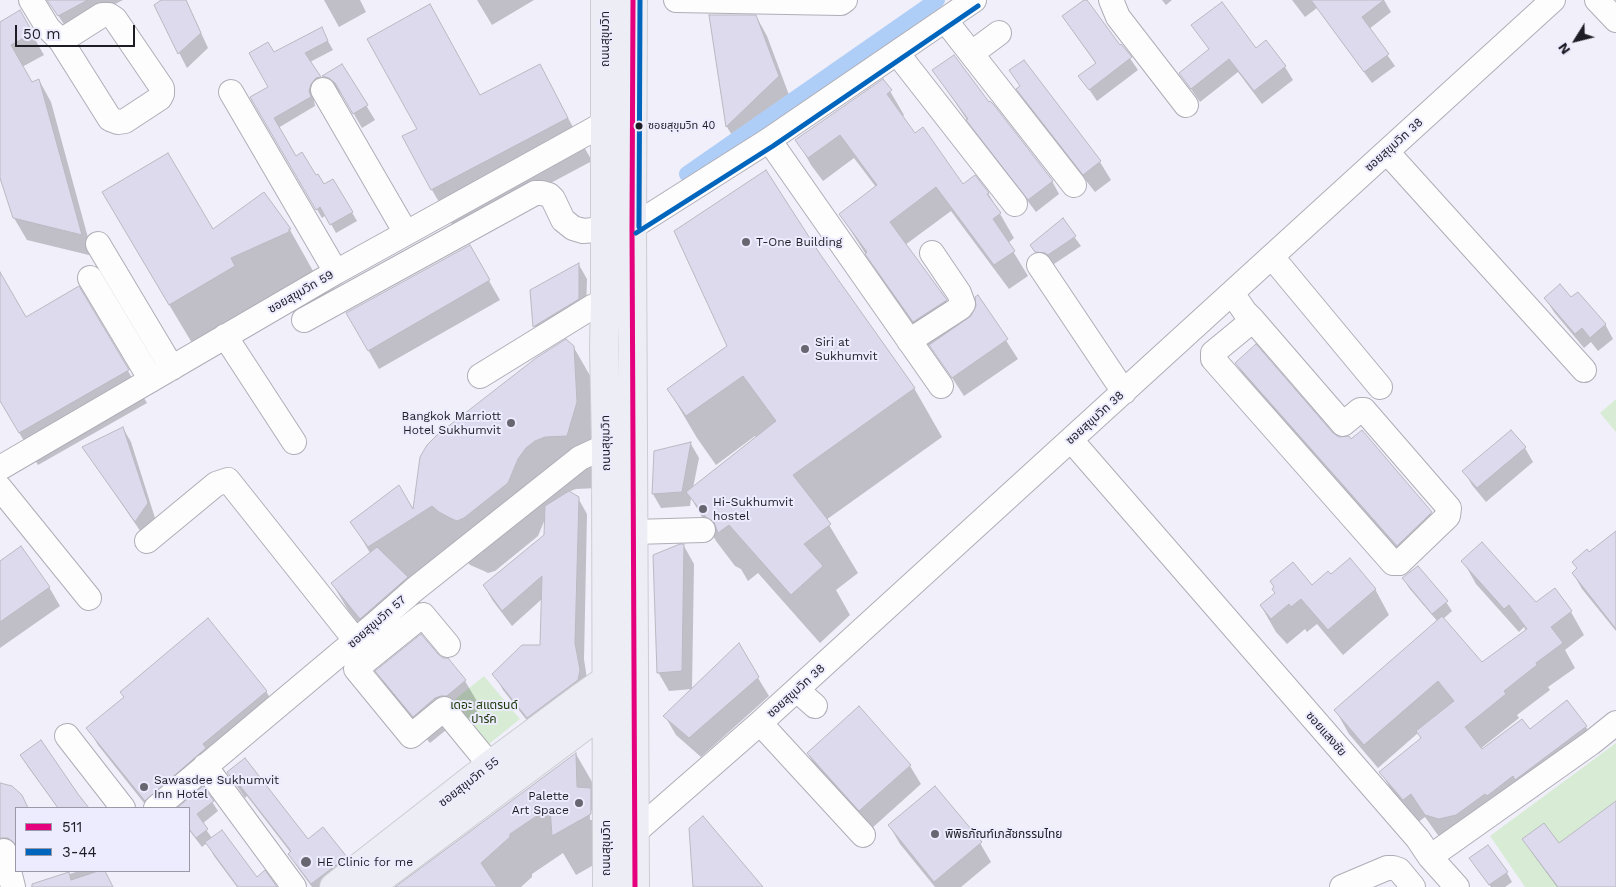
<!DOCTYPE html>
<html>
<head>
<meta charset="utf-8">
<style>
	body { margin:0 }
	#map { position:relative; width:1616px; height:887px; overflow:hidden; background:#f0effa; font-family:"Work Sans",sans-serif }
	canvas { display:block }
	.legend { position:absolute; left:15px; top:807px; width:175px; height:65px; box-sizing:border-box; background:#edebfe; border:1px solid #9a99a7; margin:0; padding:6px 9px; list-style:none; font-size:15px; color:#1e1d25 }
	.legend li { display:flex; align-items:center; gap:10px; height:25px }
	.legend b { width:25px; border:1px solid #9a99a7 }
	.north { position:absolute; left:1551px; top:15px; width:50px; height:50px; -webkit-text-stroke:4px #edebfe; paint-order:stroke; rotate:234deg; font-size:14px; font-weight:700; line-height:20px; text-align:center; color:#1e1d25 }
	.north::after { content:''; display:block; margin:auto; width:18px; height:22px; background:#1e1d25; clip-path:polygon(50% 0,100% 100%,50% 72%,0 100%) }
	.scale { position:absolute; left:15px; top:25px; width:120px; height:22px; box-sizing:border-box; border:2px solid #1e1d25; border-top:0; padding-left:6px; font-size:15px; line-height:18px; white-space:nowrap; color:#1e1d25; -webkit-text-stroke:4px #edebfe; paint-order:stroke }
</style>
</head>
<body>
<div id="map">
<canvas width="1616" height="887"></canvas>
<ul class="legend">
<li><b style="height:6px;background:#e5007d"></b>511</li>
<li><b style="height:6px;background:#0065bd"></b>3-44</li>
</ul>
<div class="north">N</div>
<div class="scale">50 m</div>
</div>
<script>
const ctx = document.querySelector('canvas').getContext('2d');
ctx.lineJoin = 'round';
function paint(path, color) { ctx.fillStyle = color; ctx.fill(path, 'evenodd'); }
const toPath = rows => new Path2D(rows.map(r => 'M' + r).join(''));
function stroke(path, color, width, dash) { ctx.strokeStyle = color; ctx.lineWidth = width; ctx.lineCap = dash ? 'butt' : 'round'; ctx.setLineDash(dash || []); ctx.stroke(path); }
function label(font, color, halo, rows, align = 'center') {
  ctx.font = font + ' "Work Sans","Noto Sans Thai",sans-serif'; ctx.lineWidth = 4; ctx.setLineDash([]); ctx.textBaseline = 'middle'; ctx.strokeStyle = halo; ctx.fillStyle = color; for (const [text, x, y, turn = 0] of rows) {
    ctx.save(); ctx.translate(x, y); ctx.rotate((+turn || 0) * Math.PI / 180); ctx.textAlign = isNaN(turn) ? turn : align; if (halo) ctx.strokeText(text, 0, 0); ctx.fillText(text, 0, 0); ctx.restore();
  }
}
paint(toPath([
	[1616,399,1616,432,1600,413],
	[484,676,520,719,484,748,448,705],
	[1616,743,1616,887,1525,887,1490,836]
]), '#d8ecd5');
paint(toPath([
	[48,0,123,0,67,29],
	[163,0,186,0,208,48,187,68,155,6],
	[324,0,360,0,366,12,339,27],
	[477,0,534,0,492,25],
	[1162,0,1172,0,1166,5],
	[1292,0,1384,0,1391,12,1369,29,1395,66,1372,83,1317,8,1305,17],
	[19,12,44,55,22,67,32,84,39,80,51,102,93,256,27,240,14,218,0,174,0,23],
	[756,16,767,36,789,95,738,145,727,127,710,17],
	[1063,17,1119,46,1121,45,1138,70,1097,101,1080,76,1096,64],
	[1193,25,1255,50,1266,42,1285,67,1293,80,1262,104,1238,72,1200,102,1180,73,1210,51],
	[321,29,333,50,310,62,325,86,316,93,314,101,315,106,278,128,295,157,323,186,333,180,357,221,336,233,326,215,322,218,252,98,270,87,273,54],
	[1023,62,1100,162,1111,180,1095,192,1028,107,1018,89,1020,86,1011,71],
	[342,66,375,120,362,128,344,97,339,92,332,90,324,77],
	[539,66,592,161,457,233,432,190,481,96],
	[934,71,989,104,1052,181,1059,194,1036,212,976,133],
	[890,91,904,115,902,117,915,135,963,186,988,193,1014,238,1008,243,1028,276,1009,289,951,211,905,245,946,301,960,325,972,317,978,307,978,297,1018,359,964,396,930,344,928,346,881,278,840,214,876,187,854,158,823,181,811,165,797,140],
	[264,194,290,230,317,278,198,353,131,241,213,231],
	[1062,220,1081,246,1054,264,1051,262,1042,261,1032,245],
	[469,246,500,300,379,369,347,313],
	[819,255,914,388,942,437,826,520,858,573,836,590,850,615,820,643,758,573,748,581,741,569,735,566,716,541,691,498,690,506,661,508,653,494,691,444,699,458,693,488,757,438,755,436,716,465,697,438,668,389,729,346],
	[579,265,587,279,586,313,543,340,535,327,532,291],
	[0,275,25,319,78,287,147,403,38,465,0,400],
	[1545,298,1605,324,1613,339,1598,351,1591,342,1584,348,1554,312],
	[573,346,604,400,597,488,576,489,568,492,578,498,587,514,584,659,588,686,537,733,503,690,494,674,542,647,543,598,512,626,493,601,484,586,545,536,545,519,538,536,495,571,488,573,484,571,470,565,464,558,414,590,422,606,376,646,348,610,332,583,370,553,352,522,414,512],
	[1236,363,1339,438,1351,441,1362,431,1431,513,1442,531,1408,564,1247,382],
	[123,428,131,442,155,518,143,535,83,447],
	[1511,432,1525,448,1533,462,1486,502,1472,485,1464,471],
	[1616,533,1616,631,1582,589,1573,573,1578,569,1574,563,1589,554],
	[684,546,694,564,692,689,669,691,658,672],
	[1463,561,1536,604,1555,590,1571,612,1584,635,1565,650,1575,668,1548,687,1550,690,1517,715,1519,718,1480,749,1482,751,1530,731,1586,727,1600,750,1530,802,1527,799,1440,838,1425,817,1417,823,1394,795,1381,772,1422,739,1418,733,1378,768,1349,734,1336,711,1438,622,1409,588,1404,579,1446,602,1452,611,1443,619,1482,664,1526,631,1524,627,1519,632,1476,584],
	[0,563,49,587,60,606,0,648],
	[1312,587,1375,589,1389,615,1343,655,1317,624,1307,632,1305,629,1287,644,1276,632,1261,606],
	[738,645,769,696,701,757,676,735,665,716],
	[442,659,448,660,465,681,481,708,463,723,451,726,430,743,393,699,377,671],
	[266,691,276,708,148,808,98,745,88,728],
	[41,742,88,808,58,808,28,767,22,756],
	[576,754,599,794,613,854,576,875,563,853,532,874,532,877,521,887,396,887],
	[590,809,592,811,592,820,590,820],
	[808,754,910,766,921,784,871,829,819,772],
	[228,773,308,840,346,858,354,872,334,887,312,887,298,868,289,854,291,853,247,796,245,798],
	[0,784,21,796,28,808,16,808,16,866,0,877],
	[203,788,218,811,202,824,212,838,257,878,275,887,237,887,214,856,207,843,202,847,189,830,189,808,179,808],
	[1616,803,1616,887,1557,887,1532,853,1524,839,1559,845],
	[889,825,980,843,991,862,961,887,935,887,900,844],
	[1476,868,1507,873,1512,882,1505,887,1491,887],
	[79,871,104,871,113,887,30,887]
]), '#0003');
stroke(toPath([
	[687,174,937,0]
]), '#afcef7', 16);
const building = toPath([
	[47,0,88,0,58,16,47,0],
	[161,0,186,0,201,33,178,54,154,5,161,0],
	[1084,0,1087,0,1120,45,1121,44,1132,57,1089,90,1078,76,1096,63,1062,16,1084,0],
	[1311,0,1384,0,1362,17,1389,54,1364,72,1311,0],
	[1222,2,1256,48,1266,40,1286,66,1254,91,1229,59,1191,89,1179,73,1209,49,1191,25,1222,2],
	[430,4,480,95,540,64,568,118,431,190,402,136,417,129,367,39,430,4],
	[20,10,33,33,11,45,32,82,39,79,82,235,13,218,0,178,0,22,20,10],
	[709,15,756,15,779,76,726,127,709,15],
	[322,27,328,41,305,53,321,77,316,78,311,84,309,91,311,97,274,118,296,156,302,152,316,175,318,174,324,184,333,179,353,212,330,225,320,207,316,210,250,97,268,87,249,53,268,42,274,52,322,27],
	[954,55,989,102,990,101,994,105,1053,181,1028,200,966,120,968,119,932,70,954,55],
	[1024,60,1101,161,1083,175,1016,89,1020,86,1009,70,1024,60],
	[342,64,368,105,353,114,335,83,329,78,322,76,342,64],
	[883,79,892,90,887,94,915,133,923,127,963,184,975,175,989,193,987,194,1001,213,993,219,1015,251,994,265,936,187,890,222,947,300,913,322,865,254,867,252,839,214,877,185,840,135,808,158,795,140,883,79],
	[168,153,213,229,264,192,291,229,289,229,289,232,231,258,235,266,169,305,102,192,168,153],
	[766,170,820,254,915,388,793,475,831,524,804,544,823,566,791,595,729,525,718,533,714,522,706,517,686,492,776,421,743,376,686,416,667,389,727,346,674,231,766,170],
	[1063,218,1076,236,1048,255,1045,253,1035,252,1030,245,1063,218],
	[470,245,490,280,368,351,346,313,470,245],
	[579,263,579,299,533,327,530,290,579,263],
	[0,272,26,317,79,286,129,370,19,433,0,401,0,272],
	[1560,284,1571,297,1578,292,1606,324,1590,338,1582,328,1575,334,1544,298,1560,284],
	[978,295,1008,339,952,378,929,345,971,316,976,306,975,297,978,295],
	[566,339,574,346,577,402,567,436,545,437,535,441,526,448,518,459,508,483,464,518,457,521,452,519,439,512,432,506,368,547,350,522,399,485,413,509,420,457,427,445,437,435,536,358,566,339],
	[1256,344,1333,433,1339,437,1349,436,1351,439,1362,430,1432,512,1397,546,1235,363,1256,344],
	[123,427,148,503,135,522,82,447,123,427],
	[1511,430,1526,447,1477,488,1462,471,1511,430],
	[691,442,682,492,652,494,654,451,691,442],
	[569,491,579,497,575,643,580,670,578,680,527,718,492,674,522,645,540,645,542,576,502,611,483,585,544,535,545,506,569,491],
	[1616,531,1616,629,1572,573,1577,568,1572,562,1587,549,1589,552,1616,531],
	[1482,542,1536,602,1555,588,1572,611,1551,627,1563,643,1536,663,1537,665,1504,691,1506,694,1465,727,1482,749,1522,719,1530,729,1567,700,1587,726,1515,780,1513,776,1487,796,1485,794,1456,815,1439,819,1425,815,1411,794,1403,800,1379,772,1421,738,1416,731,1454,701,1438,681,1364,745,1334,710,1442,616,1482,662,1527,629,1509,605,1504,609,1461,561,1482,542],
	[680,544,684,544,682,671,657,673,653,555,680,544],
	[21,546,50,587,0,622,0,561,21,546],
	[377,547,408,577,360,619,331,583,377,547],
	[1350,558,1376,589,1328,630,1301,599,1291,607,1289,604,1271,619,1260,605,1275,593,1272,589,1274,587,1270,581,1293,562,1312,585,1328,571,1331,574,1350,558],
	[1418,566,1448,601,1432,614,1402,578,1418,566],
	[208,618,267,691,203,744,206,748,145,801,86,728,124,697,120,692,208,618],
	[421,634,438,654,443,658,448,658,466,680,447,696,441,696,435,698,413,717,375,671,421,634],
	[739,643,759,677,689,738,663,716,739,643],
	[859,706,911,765,859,811,807,753,859,706],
	[41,740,78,794,89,808,58,808,20,755,41,740],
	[576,753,577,787,591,788,591,814,552,836,550,807,510,834,510,837,481,863,497,887,395,887,576,753],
	[245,758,308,839,323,827,347,857,311,884,288,854,291,851,238,783,236,785,227,772,245,758],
	[0,783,12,786,22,795,28,808,16,808,16,845,8,838,0,838,0,783],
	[203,786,214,801,197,814,208,829,196,838,189,829,189,808,177,808,203,786],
	[935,786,982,842,934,882,888,825,935,786],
	[1616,801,1616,887,1558,887,1522,839,1544,823,1559,843,1616,801],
	[703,816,763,887,693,887,689,828,703,816],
	[222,830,257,877,265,870,277,887,238,887,205,842,222,830],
	[1488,845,1508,872,1489,885,1469,858,1488,845],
	[98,871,105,871,113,887,32,887,32,884,69,872,71,880,98,871]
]);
paint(building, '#dddaee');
stroke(building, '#bab9c1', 1);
const minor = toPath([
	[31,0,48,28,61,41,110,119,118,122,125,121,160,98,162,94,162,88,115,19,109,15,102,15,61,41],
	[676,0,841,3,845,0],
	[1111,0,1118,17,1186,105],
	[1597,0,1616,20],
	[945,20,1074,185],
	[897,53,1015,204],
	[972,53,999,33],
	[323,90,406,233],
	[231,92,336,272],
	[769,140,941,386],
	[1387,152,1584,370],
	[632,227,769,140,974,0],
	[98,244,172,368],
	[1272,257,1380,387],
	[1039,265,1124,392],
	[90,278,151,380],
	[1232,293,1245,312,1253,320,1343,424,1360,410,1364,410,1449,508,1448,516,1399,563,1393,563,1213,359,1213,353,1253,320],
	[304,320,535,193,542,193,549,195,553,199,563,220,573,228,583,231,605,229],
	[225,336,294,442],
	[909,341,960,308,963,304,959,293,932,253],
	[480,376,592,307,605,301],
	[1071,440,1418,839,1430,857,1457,887],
	[0,468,336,272,605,123],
	[0,488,89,598],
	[634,532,703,530],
	[147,541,216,484,228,480,356,641],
	[448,645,423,615,356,669,411,736,444,709,490,765],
	[797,690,815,706],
	[760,723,863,835],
	[67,736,123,808],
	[205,766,294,887],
	[156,808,374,625,415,589,580,458,606,446],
	[634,833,760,723,1553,0],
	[4,851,13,887],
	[1430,857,1591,743,1616,723],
	[1342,887,1387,868,1393,868,1399,870,1413,887]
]);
const major = toPath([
	[605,0,605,301,604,346,606,446,607,887],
	[633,0,632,227,635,887],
	[334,887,490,765,579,699,606,680,619,678],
	[369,887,606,710]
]);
stroke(minor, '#afaeb7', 26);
stroke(major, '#ccccd2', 30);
stroke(minor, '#fdfdfe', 24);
stroke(major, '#edeef5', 28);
stroke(toPath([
	[633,0,632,227,635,887]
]), '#e5007d', 5);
stroke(toPath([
	[639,227,640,0],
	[636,233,773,146,978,6]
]), '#0065bd', 5);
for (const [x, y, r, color] of [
	[639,126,4.5,"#1e1d25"],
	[746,242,5,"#686670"],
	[805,349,5,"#686670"],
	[511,423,5,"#686670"],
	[703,509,5,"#686670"],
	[144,787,5,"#686670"],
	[579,803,5,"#686670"],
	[935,834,5,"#686670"],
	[306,862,6,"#686670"]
]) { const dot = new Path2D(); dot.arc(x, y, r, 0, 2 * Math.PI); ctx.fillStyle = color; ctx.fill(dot); stroke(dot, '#edebfe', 2); }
label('11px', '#1e1d25', '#edebfe', [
	["ซอยสุขุมวิท 40",648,126]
], 'left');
label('12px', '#1e1d25', '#edebfe', [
	["ถนนสุขุมวิท",605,39,-90],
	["ซอยสุขุมวิท 38",1394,145,-42],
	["ซอยสุขุมวิท 59",301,292,-30],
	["ซอยสุขุมวิท 38",1095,418,-42],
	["ถนนสุขุมวิท",606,443,-91],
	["ซอยสุขุมวิท 57",377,622,-41],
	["ซอยสุขุมวิท 38",796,691,-42],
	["ซอยแสงชัย",1326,734,49],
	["ซอยสุขุมวิท 55",469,782,-38],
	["ถนนสุขุมวิท",606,848,-90]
]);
label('12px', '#1e1d25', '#edebfe', [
	["T-One Building",756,242],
	["Siri at",815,342],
	["Sukhumvit",815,356],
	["Bangkok Marriott",501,416,"right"],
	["Hotel Sukhumvit",501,430,"right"],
	["Hi-Sukhumvit",713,502],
	["hostel",713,516],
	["Sawasdee Sukhumvit",154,780],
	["Inn Hotel",154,794],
	["Palette",569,796,"right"],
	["Art Space",569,810,"right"],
	["พิพิธภัณฑ์เภสัชกรรมไทย",945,834],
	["HE Clinic for me",317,862]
], 'left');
label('12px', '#163602', '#edebfe', [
	["เดอะ สแตรนด์",484,705],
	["ปาร์ค",484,719]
]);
</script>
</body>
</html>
